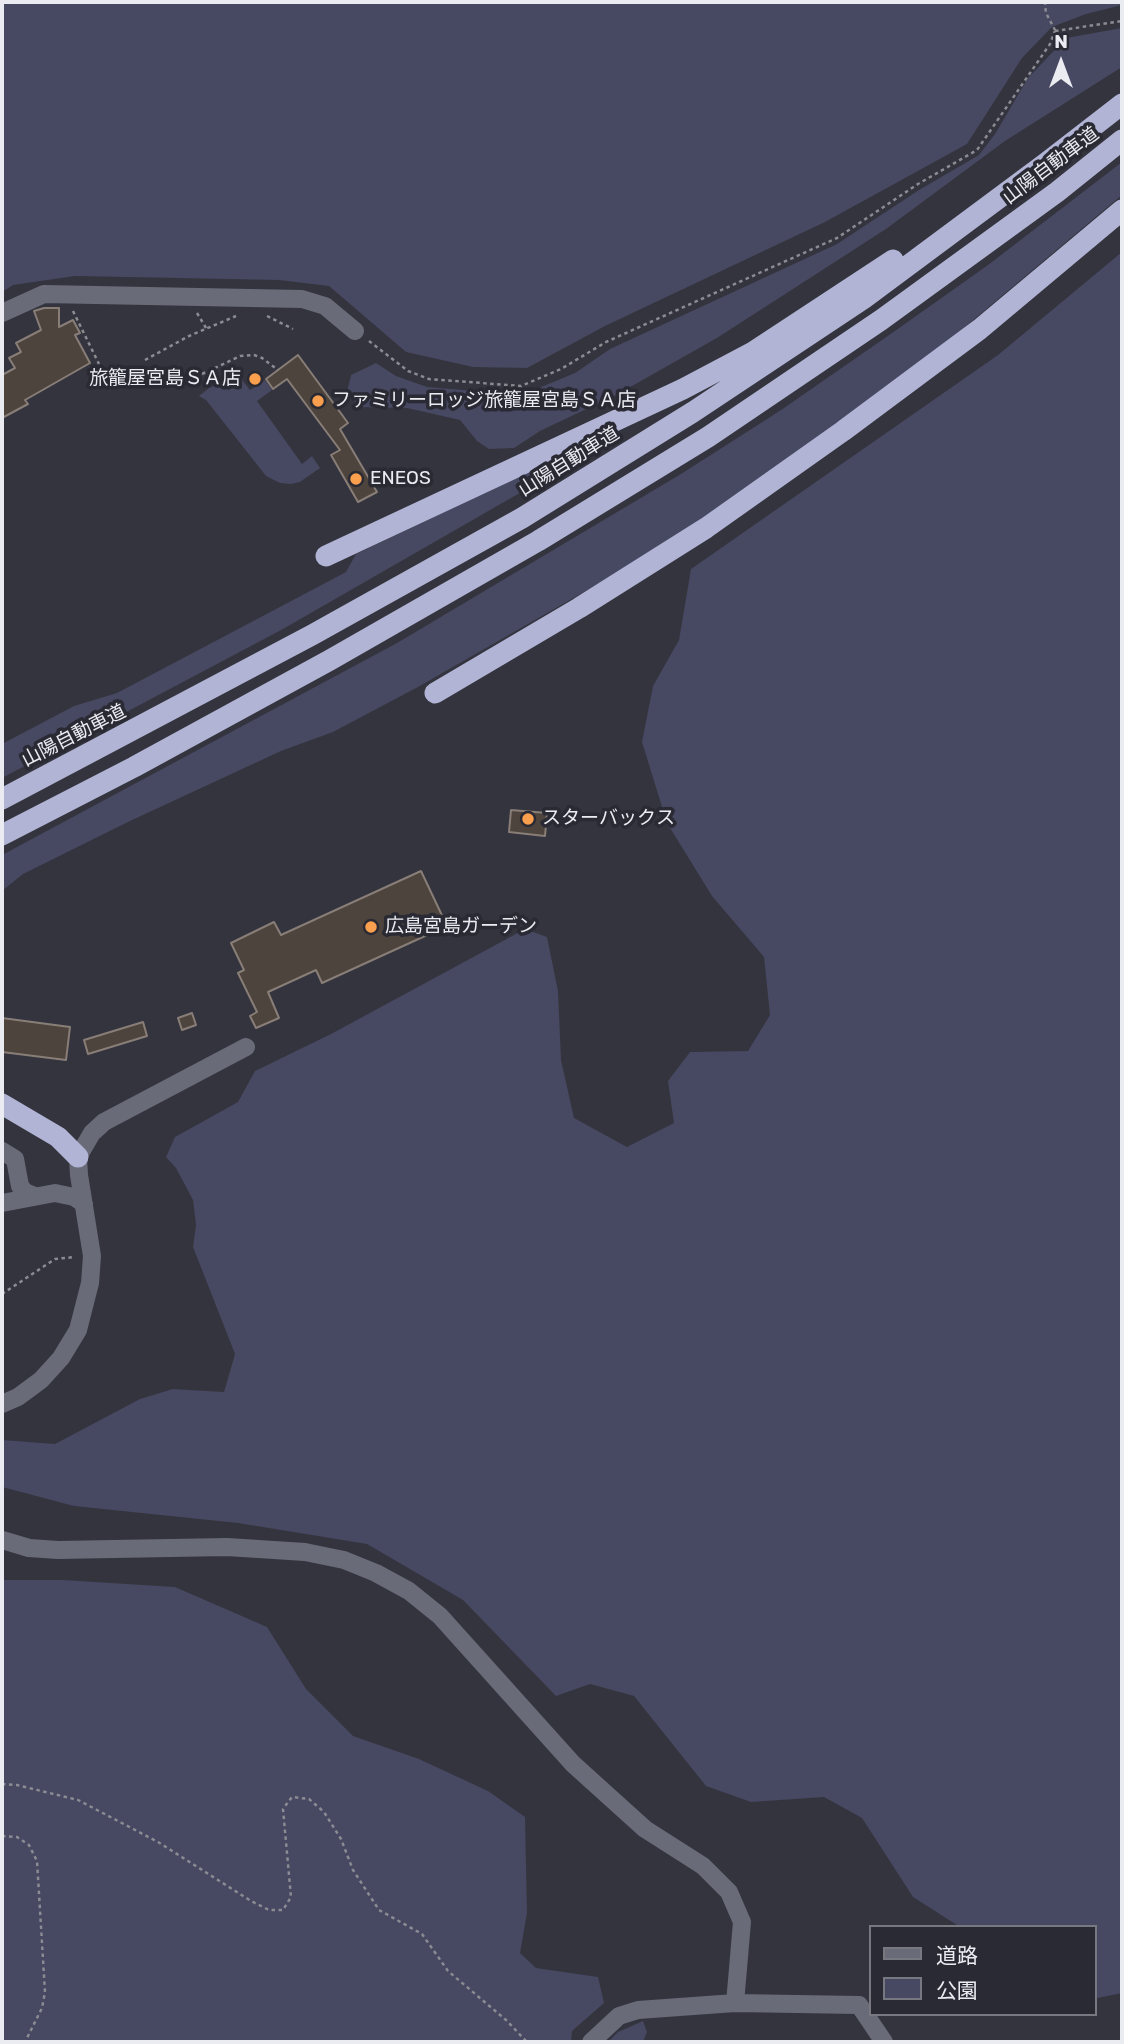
<!DOCTYPE html>
<html>
<head>
<meta charset="utf-8">
<style>
	body { margin:0 }
	#map { position:relative; width:1124px; height:2044px; overflow:hidden; background:#34343e; font-family:Rubik,"Noto Sans JP",sans-serif }
	canvas { display:block }
	.frame { position:absolute; inset:0; border:4px solid #ebecf2; pointer-events:none }
	.legend { position:absolute; left:869px; top:1925px; width:228px; height:91px; box-sizing:border-box; background:#2a2a34; border:2px solid #777880; margin:0; padding:9px 12px; list-style:none; font-size:21px; color:#ebecf2 }
	.legend li { display:flex; align-items:center; gap:14px; height:35px }
	.legend b { width:35px; border:2px solid #777880 }
	.north { position:absolute; left:1026px; top:28px; width:70px; height:70px; -webkit-text-stroke:5px #2a2a34; paint-order:stroke; rotate:0deg; font-size:19px; font-weight:700; line-height:28px; text-align:center; color:#ebecf2 }
	.north::after { content:''; display:block; margin:auto; width:24px; height:32px; background:#ebecf2; clip-path:polygon(50% 0,100% 100%,50% 72%,0 100%) }
</style>
</head>
<body>
<div id="map">
<canvas width="1124" height="2044"></canvas>
<div class="frame"></div>
<ul class="legend">
<li><b style="height:9px;background:#6a6b79"></b>道路</li>
<li><b style="height:19px;background:#474861"></b>公園</li>
</ul>
<div class="north">N</div>
</div>
<script>
const ctx = document.querySelector('canvas').getContext('2d');
ctx.lineJoin = 'round';
function paint(path, color) { ctx.fillStyle = color; ctx.fill(path, 'evenodd'); }
const toPath = rows => new Path2D(rows.map(r => 'M' + r).join(''));
function stroke(path, color, width, dash) { ctx.strokeStyle = color; ctx.lineWidth = width; ctx.lineCap = dash ? 'butt' : 'round'; ctx.setLineDash(dash || []); ctx.stroke(path); }
function label(font, color, halo, rows, align = 'center') {
  ctx.font = font + ' Rubik,"Noto Sans JP",sans-serif'; ctx.lineWidth = 7; ctx.setLineDash([]); ctx.textBaseline = 'middle'; ctx.strokeStyle = halo; ctx.fillStyle = color; for (const [text, x, y, turn = 0] of rows) {
    ctx.save(); ctx.translate(x, y); ctx.rotate((+turn || 0) * Math.PI / 180); ctx.textAlign = isNaN(turn) ? turn : align; if (halo) ctx.strokeText(text, 0, 0); ctx.fillText(text, 0, 0); ctx.restore();
  }
}
paint(toPath([
	[2,2,1122,2,1122,5,1086,14,1052,27,1022,58,967,144,825,222,605,326,527,368,473,367,406,352,329,286,279,280,75,276,13,285,2,292],
	[1122,28,1122,67,1005,141,886,229,717,338,616,395,540,431,514,448,489,449,477,441,460,420,407,408,359,407,347,392,351,375,376,363,396,376,427,387,522,395,575,373,610,349,837,244,919,190,979,155,995,134,1028,78,1066,38],
	[1122,162,1122,195,947,342,744,492,638,561,418,687,333,732,281,751,130,821,23,874,2,891,2,855,397,643,681,474,781,410,892,333,988,265],
	[1122,252,1122,1993,1098,1998,1094,1996,1094,1927,960,1927,913,1897,862,1818,824,1797,751,1802,706,1786,634,1696,590,1684,556,1696,463,1600,367,1544,238,1523,74,1506,2,1487,2,1440,55,1444,140,1399,173,1389,224,1392,235,1354,193,1247,196,1225,193,1200,176,1168,166,1157,175,1137,238,1102,255,1071,331,1034,525,929,547,937,558,991,561,1060,574,1118,627,1147,674,1123,668,1081,690,1052,748,1051,770,1015,764,957,712,896,667,823,642,742,653,686,679,640,691,569,998,355],
	[234,378,242,380,250,390,265,380,272,390,257,401,302,464,312,456,320,468,300,482,291,484,280,483,266,476,206,400,199,396,209,388],
	[590,442,594,449,565,467,283,629,2,778,2,744,74,706,117,693,346,572,356,554],
	[2,1580,63,1580,175,1587,267,1627,306,1689,353,1736,419,1759,488,1791,525,1817,527,1913,520,1953,536,1968,598,1977,604,2003,572,2031,571,2042,2,2042],
	[643,2021,647,2032,643,2042,608,2042,618,2032]
]), '#474861');
const building = toPath([
	[44,308,59,308,59,327,73,320,80,333,75,335,90,363,25,400,28,404,2,418,2,375,15,368,9,358,21,352,16,343,41,330,34,311,44,308],
	[298,355,348,423,340,429,377,492,358,502,331,455,340,450,287,379,273,389,266,379,298,355],
	[511,810,547,813,545,836,509,832,511,810],
	[421,871,447,926,322,983,316,970,268,992,279,1018,256,1028,250,1016,257,1012,238,973,244,970,231,943,274,922,281,935,421,871],
	[192,1013,196,1025,182,1030,178,1018,192,1013],
	[2,1018,70,1027,66,1060,2,1052,2,1018],
	[143,1022,147,1036,88,1054,84,1040,143,1022]
]);
paint(building, '#4d443d');
stroke(building, '#887e77', 2);
stroke(toPath([
	[1047,2,1045,4,1046,13,1055,30],
	[1055,31,1122,21],
	[73,311,99,364],
	[197,313,206,328],
	[267,316,293,329],
	[369,341,408,371,429,379,521,386,561,369,606,342,837,238,918,184,977,150,1050,44,1055,31],
	[145,360,189,336,236,316],
	[202,374,240,356,254,355,262,358,278,370],
	[2,1294,55,1259,75,1257],
	[2,1784,17,1785,78,1800,158,1842,251,1901,269,1910,283,1910,291,1897,283,1809,292,1797,309,1799,324,1812,341,1839,353,1870,379,1910,422,1934,448,1971,506,2020,527,2042],
	[2,1836,17,1837,29,1845,37,1861,45,1992,42,2008,25,2042]
]), '#8a8b93', 2.5, [3.5, 3.5]);
stroke(toPath([
	[2,313,44,294,302,299,325,306,355,331],
	[2,1151,15,1159,20,1186,25,1192,35,1196],
	[2,1203,55,1193,74,1197,84,1204],
	[2,1404,18,1397,41,1380,61,1358,78,1330,90,1283,92,1256,79,1175,78,1157,92,1133,104,1122,246,1047],
	[2,1540,29,1548,58,1550,227,1547,305,1552,344,1560,376,1573,409,1591,440,1616,573,1764,645,1829,703,1866,729,1892,742,1922,735,2003],
	[591,2042,619,2016,638,2010,735,2003,859,2005,884,2042]
]), '#6a6b79', 18);
stroke(toPath([
	[326,556,683,389,753,352,893,260],
	[435,693,579,608,706,528,843,431,980,329,1122,210],
	[2,799,312,635,522,518,693,412,863,299,1046,163,1122,104],
	[2,835,134,767,330,660,538,541,708,437,881,320,1057,192,1122,140],
	[2,1104,58,1137,78,1157]
]), '#b1b4d5', 21);
for (const [x, y, r, color] of [
	[255,379,7,"#fa9f4e"],
	[318,401,7,"#fa9f4e"],
	[356,479,7,"#fa9f4e"],
	[528,819,7,"#fa9f4e"],
	[371,927,7,"#fa9f4e"]
]) { const dot = new Path2D(); dot.arc(x, y, r, 0, 2 * Math.PI); ctx.fillStyle = color; ctx.fill(dot); stroke(dot, '#2a2a34', 2.5); }
label('19px', '#ebecf2', '#2a2a34', [
	["山陽自動車道",1051,166,-37],
	["山陽自動車道",569,462,-32],
	["山陽自動車道",74,736,-27]
]);
label('19px', '#ebecf2', '#2a2a34', [
	["旅籠屋宮島ＳＡ店",241,379,"right"],
	["ファミリーロッジ旅籠屋宮島ＳＡ店",332,401],
	["ENEOS",370,479],
	["スターバックス",542,819],
	["広島宮島ガーデン",385,927]
], 'left');
</script>
</body>
</html>
